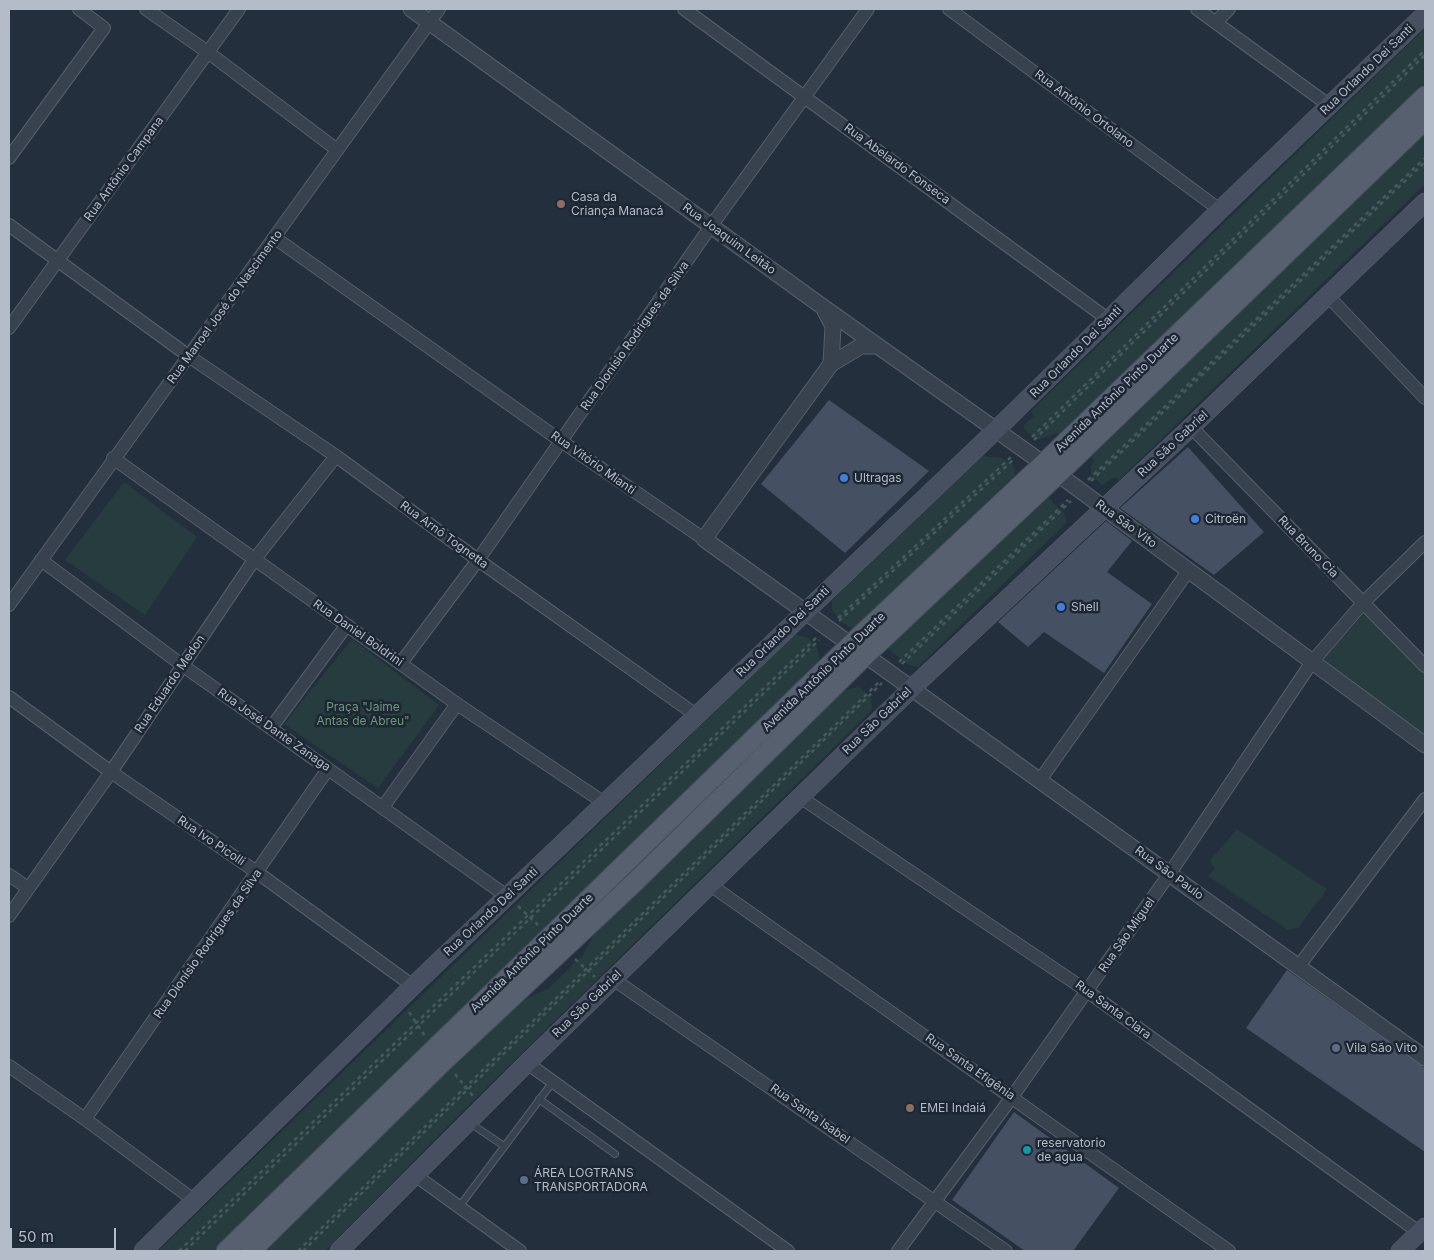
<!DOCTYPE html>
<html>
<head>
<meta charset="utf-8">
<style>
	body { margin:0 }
	#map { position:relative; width:1434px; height:1260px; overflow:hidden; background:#242f3e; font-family:Inter,sans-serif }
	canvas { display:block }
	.frame { position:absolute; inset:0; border:10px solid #b4bcc9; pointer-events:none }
	.scale { position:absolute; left:10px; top:1228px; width:106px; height:22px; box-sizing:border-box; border:2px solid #b4bcc9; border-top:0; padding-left:6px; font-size:15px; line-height:18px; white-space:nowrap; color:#b4bcc9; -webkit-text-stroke:4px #1d2633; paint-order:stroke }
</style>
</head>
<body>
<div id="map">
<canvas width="1434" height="1260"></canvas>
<div class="frame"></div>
<div class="scale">50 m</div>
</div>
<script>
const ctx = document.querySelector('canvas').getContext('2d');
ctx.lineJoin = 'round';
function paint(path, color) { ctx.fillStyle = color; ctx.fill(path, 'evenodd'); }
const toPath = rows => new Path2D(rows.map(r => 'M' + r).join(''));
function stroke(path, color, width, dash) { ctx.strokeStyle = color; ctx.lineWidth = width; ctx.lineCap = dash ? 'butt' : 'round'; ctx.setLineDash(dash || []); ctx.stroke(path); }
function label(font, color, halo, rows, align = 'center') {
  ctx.font = font + ' Inter,sans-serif'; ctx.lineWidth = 5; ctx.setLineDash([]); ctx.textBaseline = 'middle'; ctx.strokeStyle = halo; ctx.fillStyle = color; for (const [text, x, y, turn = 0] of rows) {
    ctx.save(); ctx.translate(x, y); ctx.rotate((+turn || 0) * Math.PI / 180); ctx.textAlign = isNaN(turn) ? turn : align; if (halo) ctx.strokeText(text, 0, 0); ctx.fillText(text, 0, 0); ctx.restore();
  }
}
paint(toPath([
	[1425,28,1425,83,1061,436,1057,433,1037,440,1025,430,1024,425,1034,416,1031,411],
	[1425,131,1425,184,1119,480,1114,477,1102,485,1091,475,1091,466,1095,461,1091,457],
	[982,456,1002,458,1014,465,1015,475,854,629,841,622,832,610,832,600],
	[124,482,197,537,145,615,65,560],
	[1048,498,1064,513,1067,522,918,667,909,665,887,648],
	[1365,613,1425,673,1425,736,1323,659],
	[795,634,808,638,817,647,820,662,216,1251,158,1251],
	[352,639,439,705,378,788,284,724],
	[859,687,871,697,872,710,463,1111,325,1251,263,1251,514,1005,549,988,583,955,599,925,840,691],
	[1237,829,1327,889,1298,928,1288,930,1208,876,1215,869,1210,861]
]), '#263c3f');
paint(toPath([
	[829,400,929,471,845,553,761,484],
	[1188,447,1264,532,1214,575,1120,508],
	[1106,521,1132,541,1107,572,1152,604,1104,673,1044,632,1028,647,998,622],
	[1287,970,1425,1068,1425,1152,1246,1028],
	[1014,1112,1119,1188,1073,1251,1025,1251,952,1200]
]), '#455162');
const service = toPath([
	[539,1099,615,1154],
	[470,1123,504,1146],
	[459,1207,552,1083]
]);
const minor = toPath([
	[146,9,209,53,336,149],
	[684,9,1109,320],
	[949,9,1220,210],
	[1197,9,1330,106],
	[1216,22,1229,9],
	[9,158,104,28,79,9],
	[9,225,190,357,336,456,478,560,696,715],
	[275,238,561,441,704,539],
	[1328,296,1425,398],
	[9,328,239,9],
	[1191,427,1425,666],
	[113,458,457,704,606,804],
	[41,560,182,665,508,897],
	[9,605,439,9],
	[401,663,478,560,711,226,868,9],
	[9,697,111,772,258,873,413,986],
	[271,728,346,626],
	[1040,780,1189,570],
	[800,797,1087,991,1420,1233],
	[383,807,457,704],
	[9,875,28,888],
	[709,884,1229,1251],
	[9,916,111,772,254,560,336,456],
	[1298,967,1425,799],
	[613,979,1006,1251],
	[527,1063,788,1251],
	[9,1066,85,1119,195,1201],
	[85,1119,328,769],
	[415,1175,520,1251],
	[898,1251,1012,1097,1170,873,1312,662,1363,603,1425,542]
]);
const tertiary = toPath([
	[411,9,823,307,1058,474,1425,745],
	[825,311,833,326,831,364,704,539,1425,1058],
	[831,364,861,346,877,346]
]);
const secondary = toPath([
	[143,1251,413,986,997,429,1220,210,1425,14],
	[339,1251,527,1063,912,688,1191,427,1425,202],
	[1400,1251,1425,1227]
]);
const primary = toPath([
	[226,1251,851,644,1044,463,1425,96],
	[251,1251,444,1061,636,881,866,655,1058,474,1425,120]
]);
stroke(service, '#565f6c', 8);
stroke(minor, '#565f6c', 14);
stroke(tertiary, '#565f6c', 17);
stroke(secondary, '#565f6c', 19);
stroke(primary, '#414a57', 21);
stroke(toPath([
	[1032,437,1425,50],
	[1034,440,1425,55],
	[1088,480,1425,158],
	[1091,481,1425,162],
	[838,618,1011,457],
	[839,621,1013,460],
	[899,662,1068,500],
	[902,664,1071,501],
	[518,906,538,925],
	[575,959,595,977],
	[409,1012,425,1036],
	[455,1074,473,1096],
	[179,1251,817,637],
	[185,1251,819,640],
	[298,1251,879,682],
	[303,1251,882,683]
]), '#44595c', 2.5, [4, 4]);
stroke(service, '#38414e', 6);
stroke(minor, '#38414e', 12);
stroke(tertiary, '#38414e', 15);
stroke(secondary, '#465061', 18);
stroke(primary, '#56606e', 19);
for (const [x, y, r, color] of [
	[561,204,5,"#8d6e63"],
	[844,478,5,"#3f7fe0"],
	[1195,519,5,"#3f7fe0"],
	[1061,607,5,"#3f7fe0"],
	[1336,1048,5,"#5c6f8a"],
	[910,1108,5,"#8d6e63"],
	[1027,1150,5,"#0f9aa8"],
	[524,1180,5,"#5c6f8a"]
]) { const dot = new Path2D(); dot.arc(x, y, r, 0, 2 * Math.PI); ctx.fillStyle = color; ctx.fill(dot); stroke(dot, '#1d2633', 2); }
label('12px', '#b4bcc9', '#1d2633', [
	["Rua Orlando Dei Santi",1367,70,-44],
	["Rua Antônio Ortolano",1084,109,37],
	["Rua Abelardo Fonseca",897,164,36],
	["Rua Antônio Campana",124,169,-54],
	["Rua Joaquim Leitão",729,239,36],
	["Rua Manoel José do Nascimento",225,307,-54],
	["Rua Dionísio Rodrigues da Silva",635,336,-55],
	["Rua Orlando Dei Santi",1076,352,-45],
	["Avenida Antônio Pinto Duarte",1117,393,-44],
	["Rua São Gabriel",1173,444,-43],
	["Rua Vitório Mianti",593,463,35],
	["Rua São Vito",1126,524,36],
	["Rua Arnô Tognetta",444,535,36],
	["Rua Bruno Cia",1308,547,46],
	["Rua Orlando Dei Santi",783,632,-44],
	["Rua Daniel Boldrini",358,633,35],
	["Avenida Antônio Pinto Duarte",824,672,-44],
	["Rua Eduardo Medon",170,684,-56],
	["Rua São Gabriel",877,721,-44],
	["Rua José Dante Zanaga",274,730,35],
	["Rua Ivo Picolli",211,841,34],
	["Rua São Paulo",1169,873,36],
	["Rua Orlando Dei Santi",491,912,-43],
	["Rua São Miguel",1127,935,-55],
	["Rua Dionísio Rodrigues da Silva",208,944,-55],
	["Avenida Antônio Pinto Duarte",532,953,-44],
	["Rua São Gabriel",587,1004,-44],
	["Rua Santa Clara",1113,1010,36],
	["Rua Santa Efigênia",970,1067,35],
	["Rua Santa Isabel",810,1114,35]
]);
label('12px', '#b4bcc9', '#1d2633', [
	["Casa da",571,197],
	["Criança Manacá",571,211],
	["Ultragas",854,478],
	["Citroën",1205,519],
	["Shell",1071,607],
	["Vila São Vito",1346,1048],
	["EMEI Indaiá",920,1108],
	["reservatorio",1037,1143],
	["de agua",1037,1157],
	["ÁREA LOGTRANS",534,1173],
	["TRANSPORTADORA",534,1187]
], 'left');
label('12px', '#6b9a76', '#1d2633', [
	["Praça \"Jaime",363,707],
	["Antas de Abreu\"",363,721]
]);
</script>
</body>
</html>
